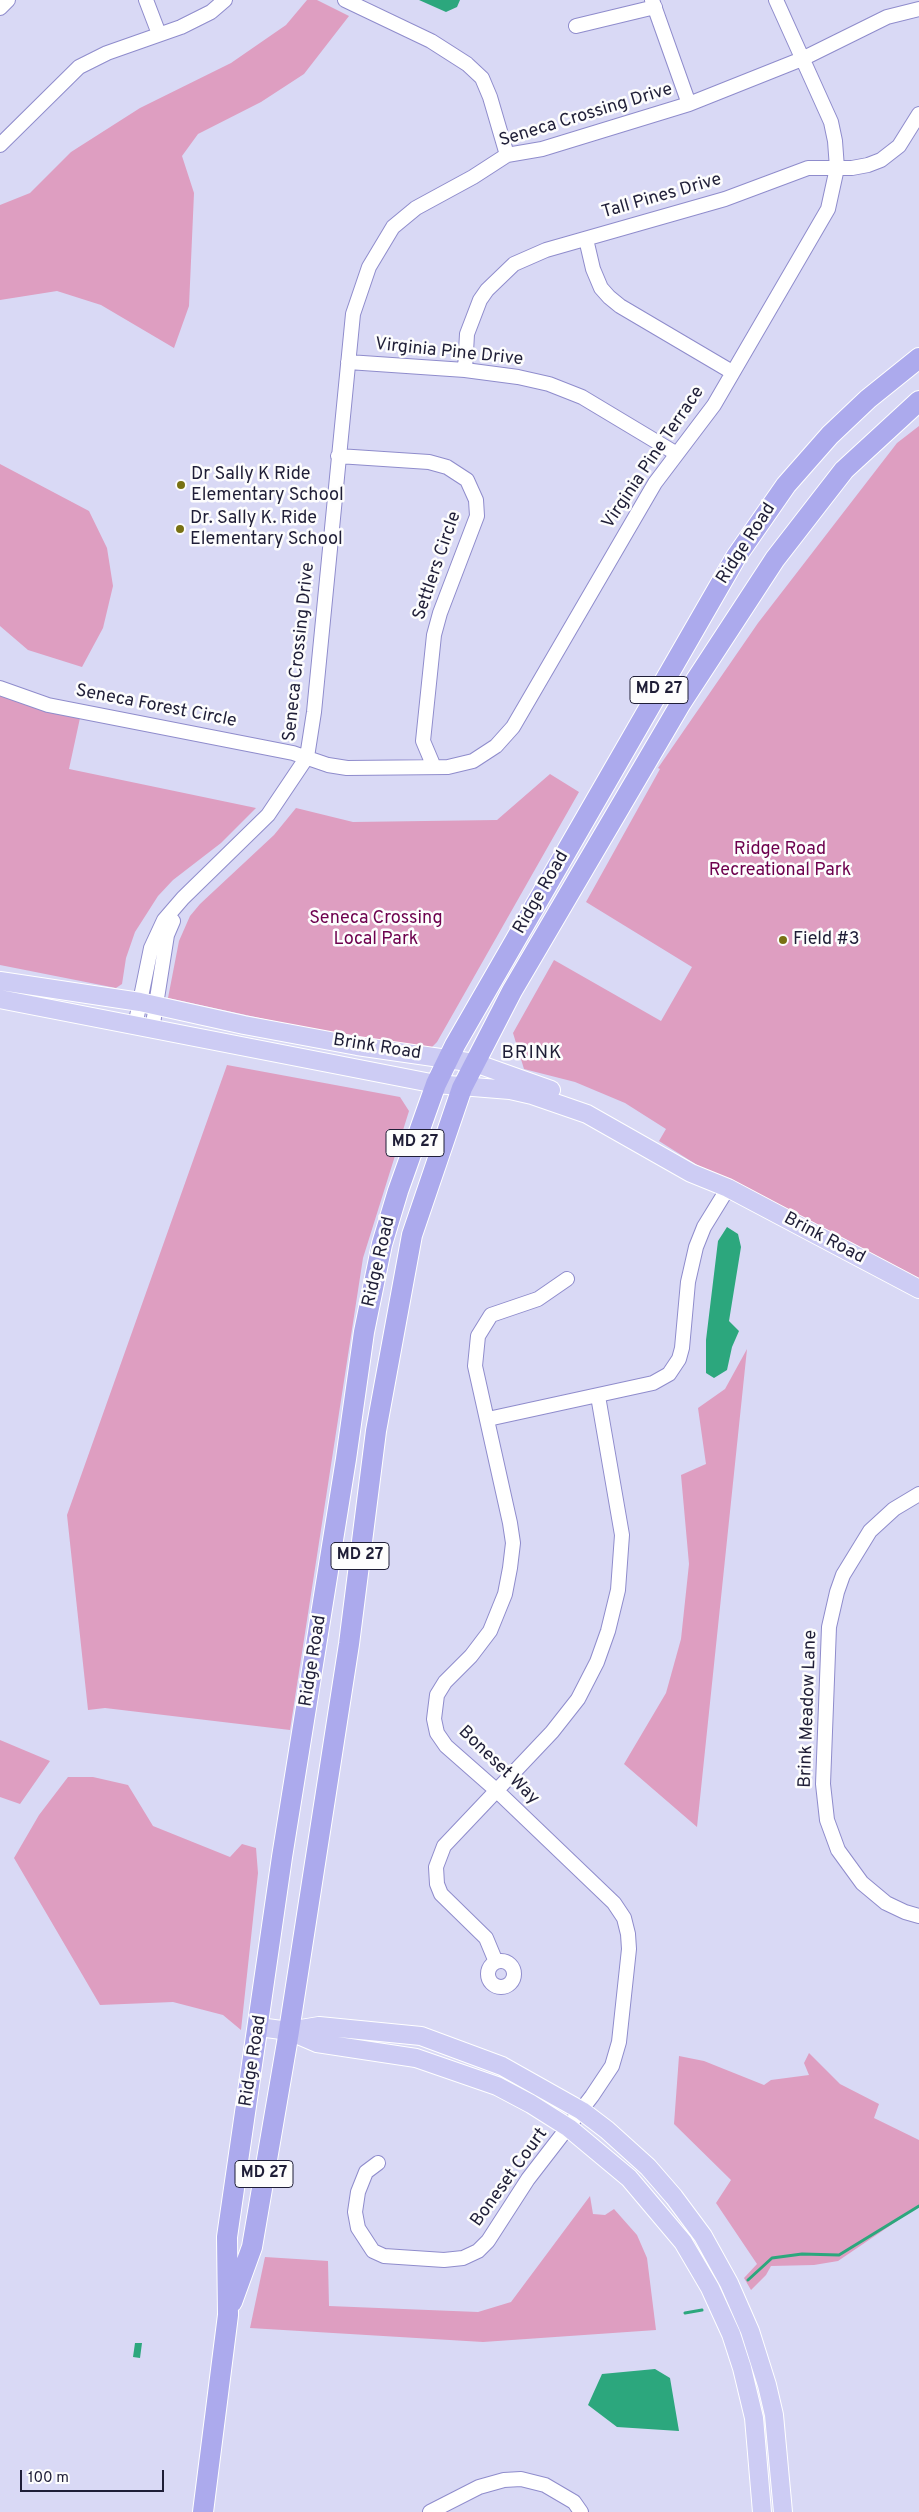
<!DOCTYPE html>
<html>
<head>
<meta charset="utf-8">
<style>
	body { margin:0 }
	#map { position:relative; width:919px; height:2512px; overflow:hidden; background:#d9d9f5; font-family:Overpass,sans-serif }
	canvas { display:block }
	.scale { position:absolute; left:20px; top:2470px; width:144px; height:22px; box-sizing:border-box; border:2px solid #1f1e37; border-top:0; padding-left:6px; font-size:15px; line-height:18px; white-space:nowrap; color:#1f1e37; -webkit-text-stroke:4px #fdfdfd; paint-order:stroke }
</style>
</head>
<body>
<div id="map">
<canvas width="919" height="2512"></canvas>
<div class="scale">100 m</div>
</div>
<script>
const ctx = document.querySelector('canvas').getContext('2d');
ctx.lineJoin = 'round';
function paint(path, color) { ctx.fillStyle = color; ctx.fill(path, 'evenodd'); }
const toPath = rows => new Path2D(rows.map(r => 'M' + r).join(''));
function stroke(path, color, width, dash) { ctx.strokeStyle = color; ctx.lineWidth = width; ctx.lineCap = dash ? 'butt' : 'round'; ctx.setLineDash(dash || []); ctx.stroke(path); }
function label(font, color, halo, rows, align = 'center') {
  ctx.font = font + ' Overpass,sans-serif'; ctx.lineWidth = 5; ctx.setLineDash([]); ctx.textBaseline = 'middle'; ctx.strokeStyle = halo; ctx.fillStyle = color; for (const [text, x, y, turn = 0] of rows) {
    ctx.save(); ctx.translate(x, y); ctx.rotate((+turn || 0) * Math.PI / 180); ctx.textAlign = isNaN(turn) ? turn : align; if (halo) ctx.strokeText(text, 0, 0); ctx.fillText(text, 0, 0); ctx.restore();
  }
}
paint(toPath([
	[307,0,317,0,349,16,304,74,261,102,198,134,182,156,194,193,189,306,174,348,101,305,57,291,0,300,0,205,30,193,71,152,140,108,231,63,286,25],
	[919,426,919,1281,909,1277,888,1262,773,1203,772,1212,659,1141,666,1129,625,1103,575,1082,524,1069,513,1033,554,960,661,1021,692,967,586,902,660,769,658,768,758,623,897,443],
	[0,464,89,511,107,548,113,586,103,628,82,667,28,650,0,626],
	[0,694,56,713,80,718,69,769,256,808,221,843,173,880,158,896,135,932,126,958,122,984,116,988,0,965],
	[550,774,579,792,437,1042,431,1048,301,1027,168,998,179,941,190,916,200,904,274,835,296,808,353,822,497,820],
	[227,1065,400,1097,409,1111,363,1258,290,1730,105,1708,88,1710,67,1515],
	[747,1349,697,1827,624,1764,666,1693,681,1639,689,1564,681,1475,706,1464,698,1408,725,1389],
	[0,1740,50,1761,20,1804,0,1797],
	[68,1777,93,1777,128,1785,153,1826,230,1857,242,1844,256,1848,258,1873,241,2030,223,2015,173,2002,100,2005,14,1858,39,1815],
	[809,2053,840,2084,879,2104,874,2118,919,2140,919,2206,838,2261,814,2265,771,2266,766,2275,751,2290,744,2278,757,2264,716,2203,731,2180,674,2124,679,2056,704,2061,764,2085,771,2080,809,2075,804,2063],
	[590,2196,593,2214,605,2215,614,2209,637,2235,647,2258,656,2330,483,2342,250,2328,265,2257,328,2261,329,2306,478,2312,511,2302]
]), '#de9ec1');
paint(toPath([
	[419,0,460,0,457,7,446,12],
	[727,1227,738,1234,741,1247,729,1321,739,1331,732,1347,727,1370,714,1378,706,1373,706,1340,718,1241],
	[135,2343,142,2343,140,2358,133,2357],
	[655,2369,670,2378,679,2431,617,2427,588,2405,602,2374]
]), '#2ca77d');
stroke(toPath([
	[748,2280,772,2258,802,2254,839,2255,919,2206],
	[685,2313,702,2310]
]), '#2ca77d', 3);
const minor = toPath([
	[146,0,159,34],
	[345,0,431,41,467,64,482,78,490,97,507,155],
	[652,0,689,104],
	[0,8,8,0],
	[576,26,655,7],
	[0,145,79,67,107,53,181,27,211,12,225,0],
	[586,239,593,269,601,288,609,297,620,306,732,372],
	[348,362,465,370,518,377,549,384,582,397,677,454],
	[465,370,467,334,480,300,487,290,514,264,546,250,725,199,808,168,852,168,868,165,881,160,899,146,919,114],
	[338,456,429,462,447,467,467,480,476,500,477,516,440,613,434,635,423,741,434,767],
	[0,688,48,705,293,753,328,765,347,768,448,767,473,761,496,746,513,727,655,483,714,405,828,209,837,168,835,141,831,122,776,0],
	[135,1026,151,948,164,920,183,898,268,815,307,757,314,712,353,314,369,267,393,227,416,208,473,177,507,155,542,149,689,104,802,59,887,17,919,9],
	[152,1030,167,935,173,921],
	[488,1419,653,1383,669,1374,679,1359,682,1348,688,1282,696,1247,704,1227,728,1188],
	[919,1494,894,1509,870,1531,843,1575,837,1592,829,1627,823,1784,827,1820,838,1850,862,1883,886,1903,905,1912,919,1916],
	'488 1974a13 13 0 1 1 26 0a13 13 0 1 1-26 0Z',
	[496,1962,486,1938,441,1894,437,1884,436,1867,444,1846,552,1732,578,1699,597,1662,608,1631,618,1590,622,1535,598,1396],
	[378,2163,366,2172,358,2192,355,2212,358,2228,373,2251,384,2256,444,2260,463,2258,478,2251,488,2241,528,2179,592,2096,612,2066,619,2042,629,1949,628,1934,624,1918,614,1903,496,1790,446,1746,437,1733,434,1719,437,1695,445,1682,471,1656,490,1631,505,1594,510,1568,513,1543,510,1523,475,1366,478,1336,491,1315,538,1299,567,1279],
	[430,2512,479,2487,504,2480,521,2479,545,2485,574,2502,581,2512]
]);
const major = toPath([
	[0,981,140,1002,244,1025,357,1046,475,1063,551,1090],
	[0,999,436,1084,510,1090,532,1095,587,1114,691,1173,728,1188,919,1289],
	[259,2027,289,2031,317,2043,416,2058,497,2086,531,2104,569,2128,629,2178,683,2242,710,2288,731,2334,742,2368,754,2418,762,2512],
	[289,2031,319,2026,421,2036,502,2066,582,2111,607,2130,648,2167,674,2197,703,2236,729,2283,750,2331,767,2385,774,2415,783,2512]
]);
const highway = toPath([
	[232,2302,252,2247,289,2031,349,1644,376,1431,412,1235,462,1088,512,991,681,703,775,559,844,470,919,401],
	[203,2512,228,2315,227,2237,282,1857,346,1459,364,1332,382,1244,398,1191,436,1084,455,1045,736,557,786,485,830,435,868,399,919,358]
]);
stroke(minor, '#8f8ccc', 16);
stroke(major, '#fff', 20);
stroke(highway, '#fff', 22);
stroke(minor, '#fff', 14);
stroke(major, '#cdccf4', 18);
stroke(highway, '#acaaed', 20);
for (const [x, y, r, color] of [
	[181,485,5,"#787113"],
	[180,529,5,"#787113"],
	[783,940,5,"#787113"]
]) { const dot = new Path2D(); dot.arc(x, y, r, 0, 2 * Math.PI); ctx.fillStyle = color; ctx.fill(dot); stroke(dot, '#fdfdfd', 2); }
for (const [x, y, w] of [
	[659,690,58],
	[415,1143,58],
	[360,1556,58],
	[264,2174,58]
]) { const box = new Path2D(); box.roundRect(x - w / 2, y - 13.5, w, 27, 4); ctx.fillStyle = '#fdfdfd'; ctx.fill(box); stroke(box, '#1f1e37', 1); }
label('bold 16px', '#1f1e37', null, [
	["MD 27",659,690],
	["MD 27",415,1143],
	["MD 27",360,1556],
	["MD 27",264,2174]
]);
label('18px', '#1f1e37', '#fdfdfd', [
	["Seneca Crossing Drive",586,116,-17],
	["Tall Pines Drive",662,197,-16],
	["Virginia Pine Drive",449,353,6],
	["Virginia Pine Terrace",654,458,-56],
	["Ridge Road",747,544,-57],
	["Settlers Circle",438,566,-71],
	["Seneca Crossing Drive",300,652,-84],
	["Seneca Forest Circle",156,707,11],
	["Ridge Road",542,893,-60],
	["Brink Road",377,1048,9],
	["Brink Road",824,1239,28],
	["Ridge Road",380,1262,-77],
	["Ridge Road",314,1661,-81],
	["Brink Meadow Lane",809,1709,-88],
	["Boneset Way",498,1766,44],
	["Ridge Road",254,2061,-81],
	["Boneset Court",510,2178,-54]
]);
label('18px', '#1f1e37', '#fdfdfd', [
	["Dr Sally K Ride",191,475],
	["Elementary School",191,496],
	["Dr. Sally K. Ride",190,519],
	["Elementary School",190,540],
	["Field #3",793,940]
], 'left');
label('18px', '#6d004e', '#fdfdfd', [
	["Ridge Road",780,850],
	["Recreational Park",780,871],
	["Seneca Crossing",376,919],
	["Local Park",376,940]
]);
ctx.letterSpacing = '1px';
label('19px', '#1f1e37', '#fdfdfd', [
	["BRINK",532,1054]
]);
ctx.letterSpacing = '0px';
</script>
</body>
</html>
